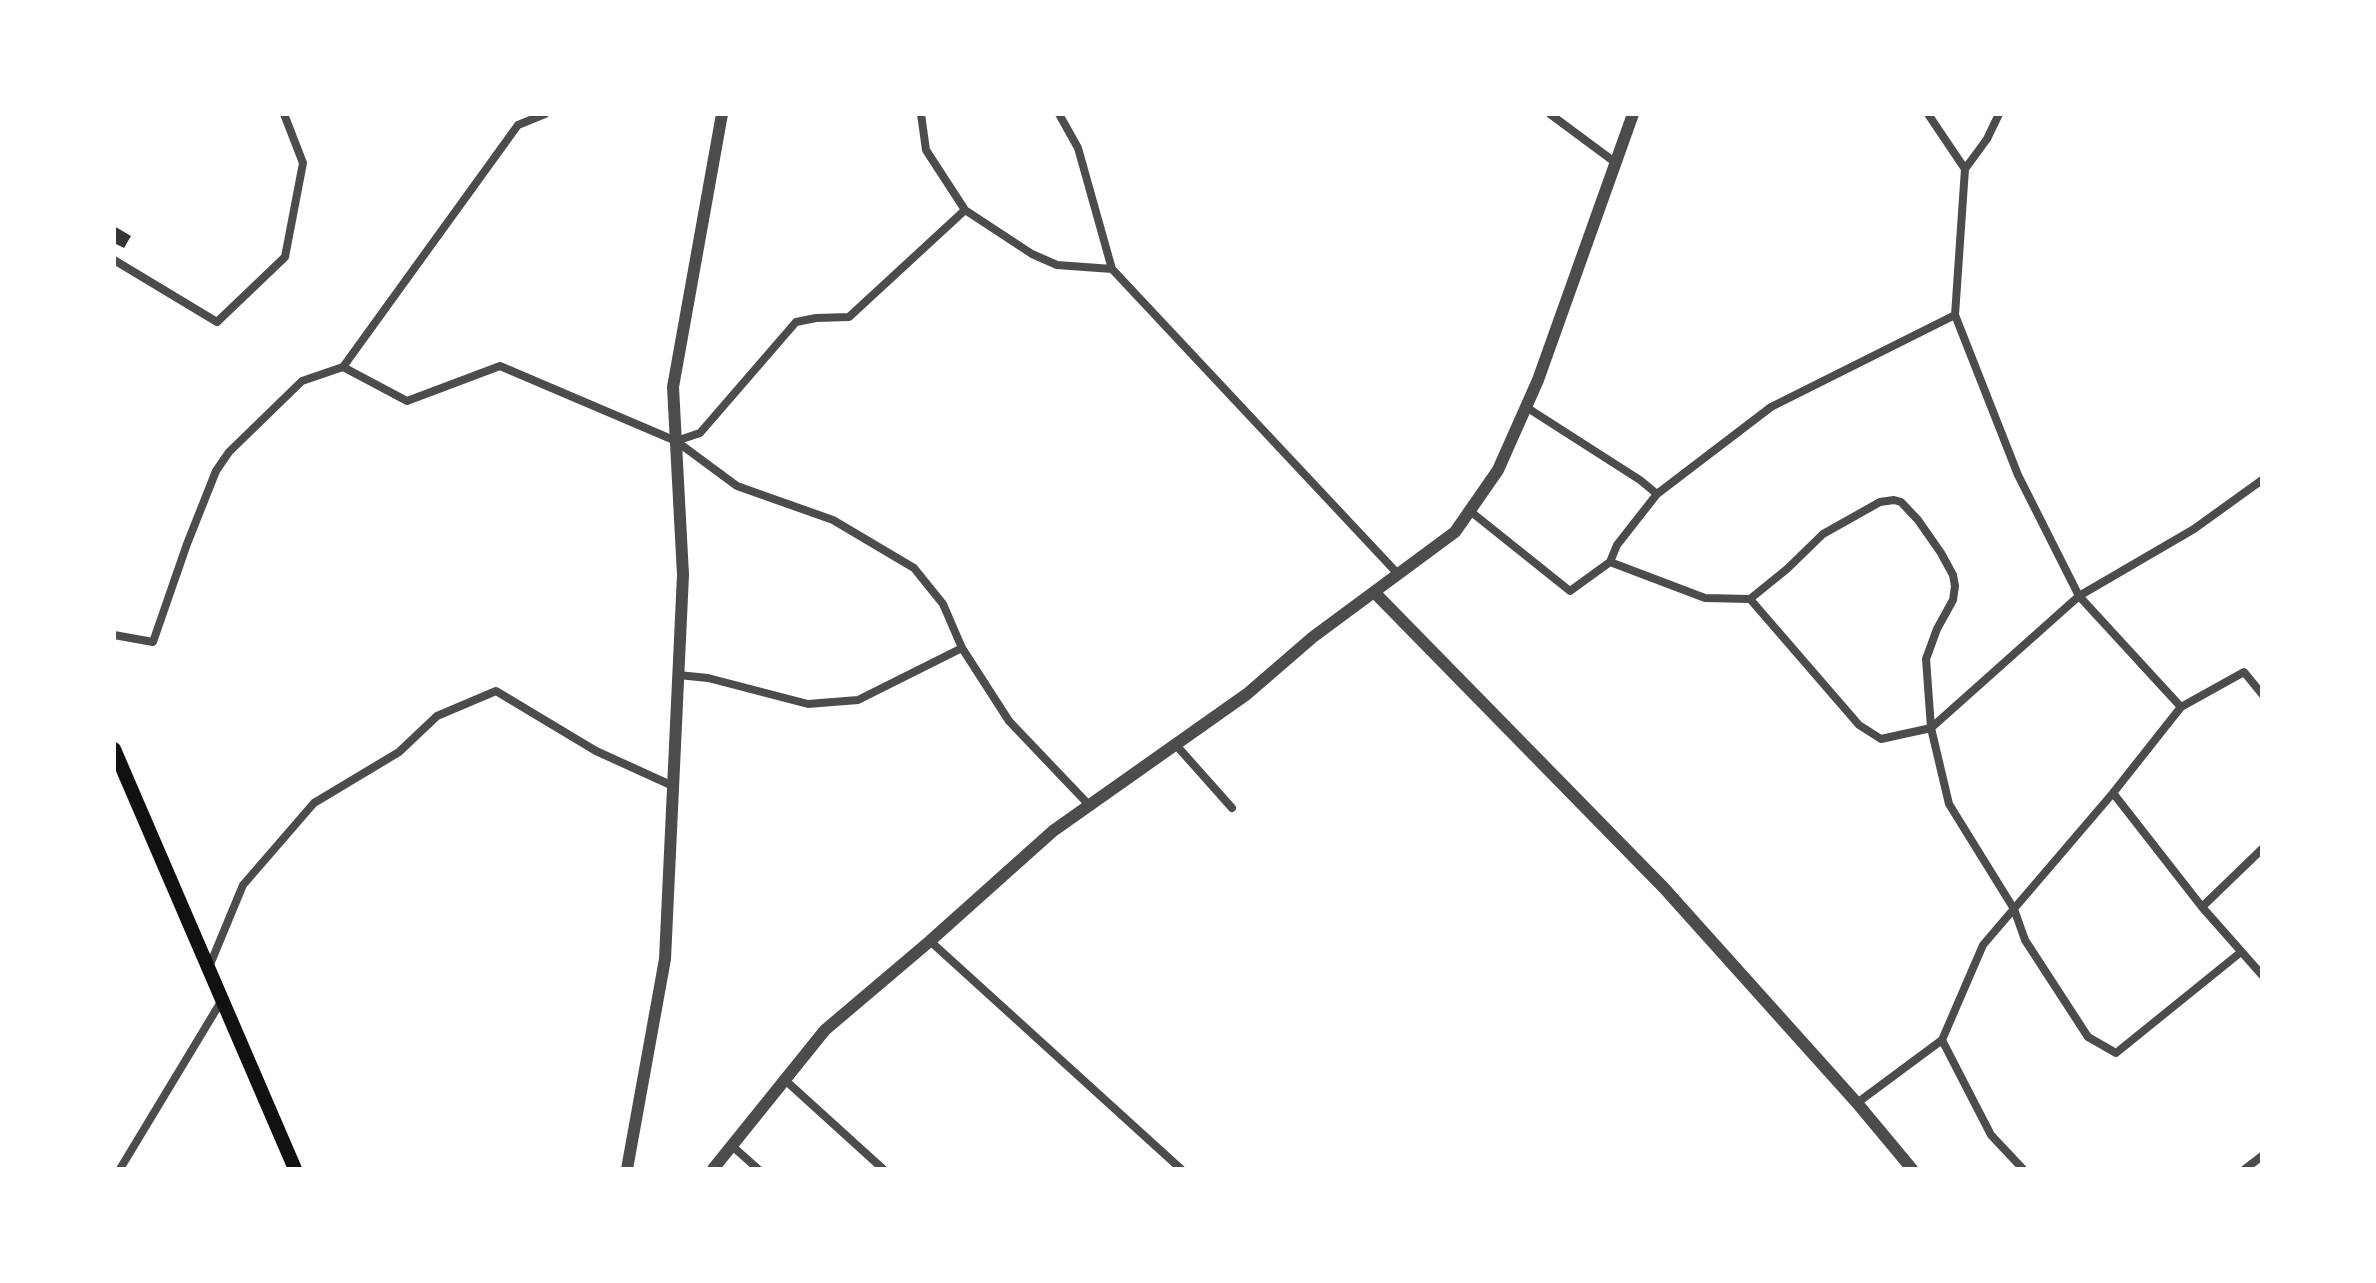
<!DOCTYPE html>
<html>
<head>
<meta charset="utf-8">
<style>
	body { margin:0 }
	#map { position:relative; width:2376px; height:1283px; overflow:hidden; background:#fff; font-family:"Alegreya Sans",sans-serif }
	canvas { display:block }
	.frame { position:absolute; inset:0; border:116px solid #fff; pointer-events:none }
</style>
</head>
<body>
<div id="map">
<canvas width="2376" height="1283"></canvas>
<div class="frame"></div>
</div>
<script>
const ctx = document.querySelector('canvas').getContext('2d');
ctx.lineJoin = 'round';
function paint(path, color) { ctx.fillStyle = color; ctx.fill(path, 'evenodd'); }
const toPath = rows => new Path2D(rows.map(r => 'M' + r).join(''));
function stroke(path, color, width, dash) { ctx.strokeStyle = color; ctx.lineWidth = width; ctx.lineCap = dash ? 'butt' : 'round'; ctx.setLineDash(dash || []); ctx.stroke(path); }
paint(toPath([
	[114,226,131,236,124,248,114,243]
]), '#353535');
stroke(toPath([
	[921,114,926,150,965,210,1032,254,1057,265,1112,269],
	[1059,114,1078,148,1112,269,1398,574],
	[1550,114,1616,163],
	[1928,114,1965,169],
	[1999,114,1987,139,1965,169,1955,315,2018,475,2079,596,2181,707],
	[114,260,217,322,285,257,303,163,284,114],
	[343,367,407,401,500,366,676,441,737,486,833,520,914,568,943,604,962,648,1009,721,1090,806],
	[1526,407,1640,480,1657,494],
	[676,441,700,433,796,322,816,318,849,317,965,210],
	[1470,511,1570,591,1610,562,1617,545,1657,494,1771,407,1955,315],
	[1610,562,1705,598,1750,599,1787,569,1823,534,1880,502,1894,500,1901,502,1918,520,1941,553,1953,575,1955,586,1953,600,1937,629,1926,659,1931,728,1949,804,2014,909,2025,940,2088,1037,2116,1053,2241,952],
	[1750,599,1859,725,1881,739,1931,728,2079,596,2194,529,2262,480],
	[114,635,153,642,187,544,216,471,229,452,302,381,343,367,518,125,545,114],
	[678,675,708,678,808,704,858,700,962,648],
	[1176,745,1232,808],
	[2113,793,2181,707,2244,672,2262,694],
	[2202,907,2262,975],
	[930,941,1181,1169],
	[209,967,243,885,314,803,399,752,437,716,496,691,596,751,673,786],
	[1942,1040,1991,1135,2023,1169],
	[785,1080,883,1169],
	[1857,1103,1942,1040,1983,945,2113,793,2202,907,2262,849],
	[731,1145,758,1169],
	[120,1169,222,1000],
	[2245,1169,2262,1156]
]), '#4c4c4c', 8);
stroke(toPath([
	[1374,592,1664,888,1857,1103,1912,1169],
	[627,1169,665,959,683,575,673,387,722,114],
	[713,1169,825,1030,930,941,1053,831,1247,694,1313,637,1455,532,1498,470,1538,380,1633,114]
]), '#4c4c4c', 12);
stroke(toPath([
	[114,749,295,1169]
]), '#111', 14);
</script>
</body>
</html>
